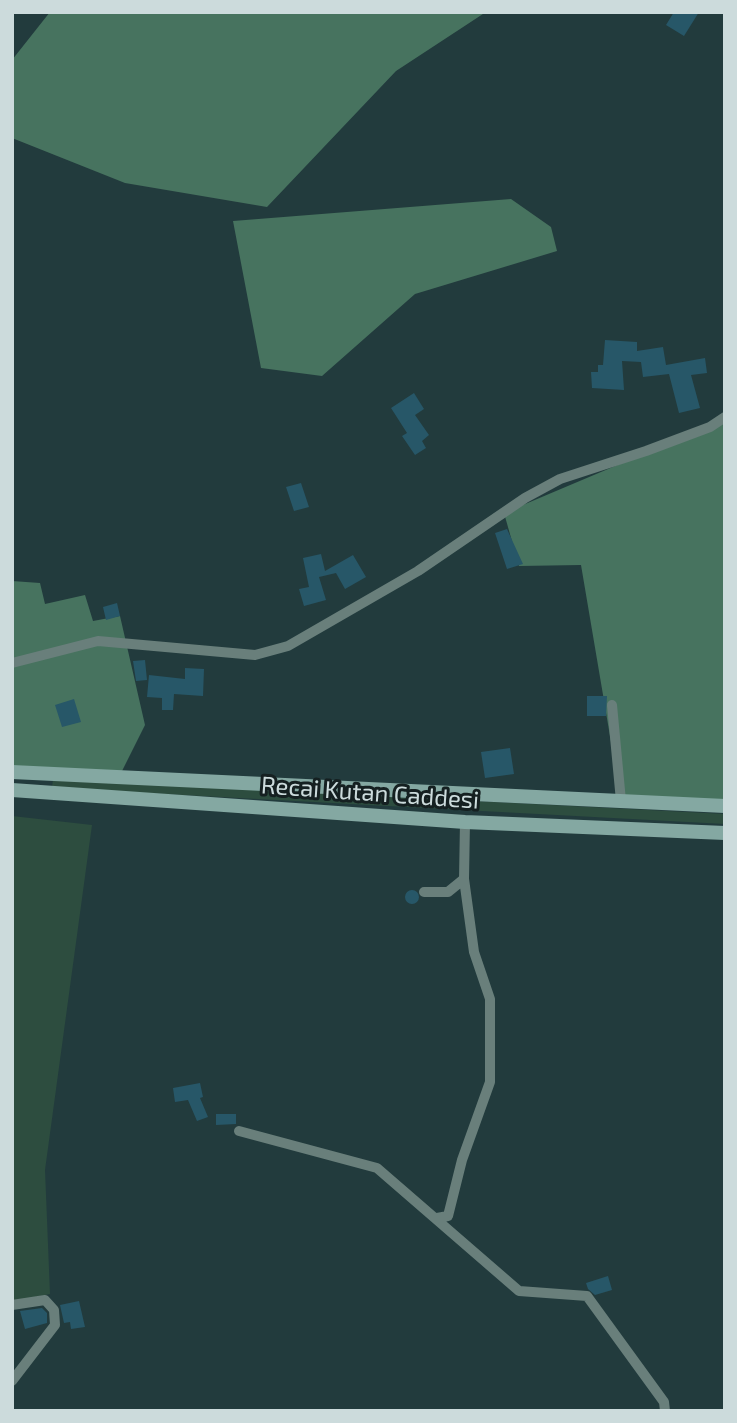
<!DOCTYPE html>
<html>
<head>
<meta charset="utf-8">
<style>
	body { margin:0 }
	#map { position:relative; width:737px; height:1423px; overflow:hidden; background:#223b3d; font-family:"Exo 2",sans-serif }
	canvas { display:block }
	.frame { position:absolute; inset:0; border:14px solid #ccdbdc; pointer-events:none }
</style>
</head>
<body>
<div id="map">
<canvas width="737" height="1423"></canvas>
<div class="frame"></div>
</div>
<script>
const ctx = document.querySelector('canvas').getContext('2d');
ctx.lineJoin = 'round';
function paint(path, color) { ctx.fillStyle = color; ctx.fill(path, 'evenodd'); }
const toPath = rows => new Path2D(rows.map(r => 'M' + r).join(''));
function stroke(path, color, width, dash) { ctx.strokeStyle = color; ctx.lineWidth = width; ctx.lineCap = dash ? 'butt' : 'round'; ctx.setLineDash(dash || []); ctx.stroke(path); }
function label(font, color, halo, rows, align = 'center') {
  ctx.font = font + ' "Exo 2",sans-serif'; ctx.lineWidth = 6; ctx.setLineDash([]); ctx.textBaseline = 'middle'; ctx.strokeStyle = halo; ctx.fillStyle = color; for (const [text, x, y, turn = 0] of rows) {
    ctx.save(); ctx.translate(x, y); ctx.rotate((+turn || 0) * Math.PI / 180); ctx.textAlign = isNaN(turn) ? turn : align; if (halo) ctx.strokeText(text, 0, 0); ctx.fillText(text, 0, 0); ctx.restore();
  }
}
paint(toPath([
	[53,779,725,814,725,824,52,788],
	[12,816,92,825,45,1170,50,1294,12,1302]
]), '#2d4d3f');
paint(toPath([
	[50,12,486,12,396,71,267,207,125,183,12,138,12,60],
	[511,199,551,227,557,251,415,294,322,376,261,368,233,221],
	[725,415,725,806,621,801,581,565,519,566,504,513,679,439],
	[12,581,40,583,45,604,85,595,93,621,120,616,145,725,119,777,12,772]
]), '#47735f');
paint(toPath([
	[674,12,699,12,684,36,666,25],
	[605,340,637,342,637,351,663,347,666,365,705,358,707,373,691,375,700,408,679,413,669,374,643,377,641,362,622,361,624,390,592,388,591,372,598,372,598,365,603,365],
	[414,393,424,409,415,415,429,435,422,441,426,448,415,455,402,436,407,433,391,408],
	[301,483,309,507,294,511,286,487],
	[507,529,523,564,507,569,495,533],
	[321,554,325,571,353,555,366,577,345,589,336,573,319,577,326,600,304,606,299,589,309,587,303,558],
	[117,603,120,616,106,620,103,607],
	[145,660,147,680,136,681,133,661],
	[185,668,204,669,203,696,174,694,173,710,162,710,162,698,147,697,149,675,185,679],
	[587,696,607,696,606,716,587,716],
	[74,699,81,722,62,727,55,705],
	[510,748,514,774,485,778,481,752],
	'405 897a7 7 0 1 1 14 0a7 7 0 1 1-14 0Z',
	[200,1083,203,1097,200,1098,208,1117,197,1121,188,1100,175,1102,173,1088],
	[216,1114,236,1114,236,1124,216,1125],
	[608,1276,612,1290,595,1295,588,1289,586,1283],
	[79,1301,85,1327,71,1329,70,1322,64,1323,60,1305],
	[42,1308,47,1313,47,1323,25,1329,20,1311]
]), '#275768');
stroke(toPath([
	[12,663,98,641,255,655,288,646,418,571,525,498,560,479,646,451,710,427,725,417],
	[612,705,621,801],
	[424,892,448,892,464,879,465,822],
	[239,1131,377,1168,519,1291,587,1296,664,1402,665,1411],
	[437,1218,448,1216,462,1160,490,1082,490,999,474,952,464,879],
	[12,1305,45,1300,54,1310,55,1325,12,1381]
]), '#697f7b', 10);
stroke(toPath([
	[12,772,725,806],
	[12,790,465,822,725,833]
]), '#84a8a2', 14);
label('24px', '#ccdbdc', '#152021', [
	["Recai Kutan Caddesi",370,793,4]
]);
</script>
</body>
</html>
